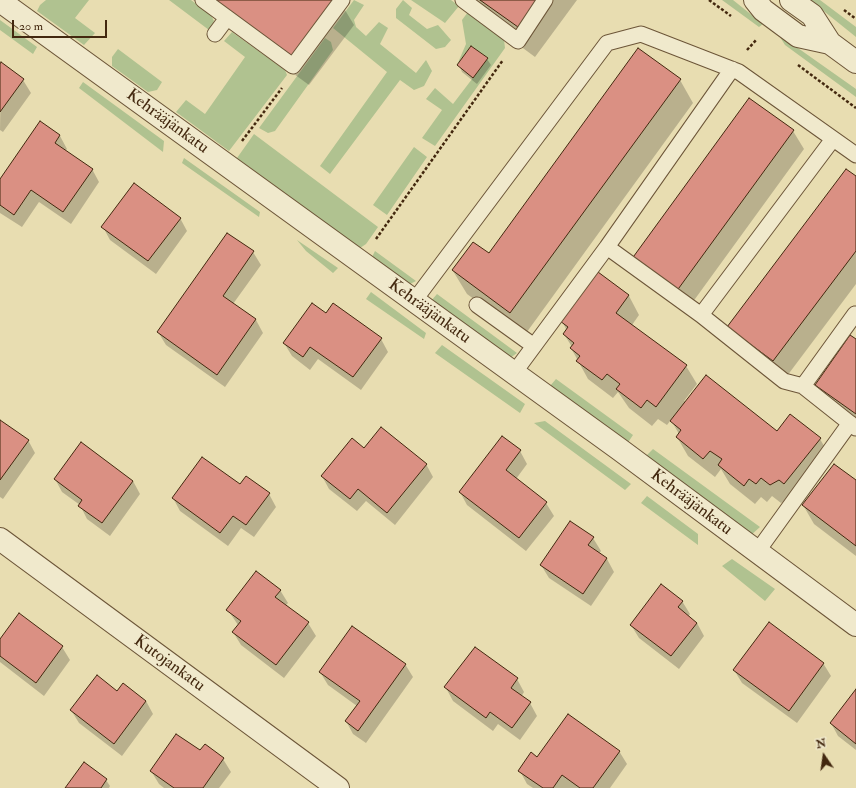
<!DOCTYPE html>
<html>
<head>
<meta charset="utf-8">
<style>
	body { margin:0 }
	#map { position:relative; width:856px; height:788px; overflow:hidden; background:#e8ddb1; font-family:"IM FELL Double Pica",serif }
	canvas { display:block }
	.north { position:absolute; left:804px; top:736px; width:40px; height:40px; -webkit-text-stroke:3px #f0e9cc; paint-order:stroke; rotate:347deg; font-size:11px; font-weight:700; line-height:16px; text-align:center; color:#43280f }
	.north::after { content:''; display:block; margin:auto; width:14px; height:18px; background:#43280f; clip-path:polygon(50% 0,100% 100%,50% 72%,0 100%) }
	.scale { position:absolute; left:12px; top:20px; width:95px; height:18px; box-sizing:border-box; border:2px solid #43280f; border-top:0; padding-left:5px; font-size:12px; line-height:14px; white-space:nowrap; color:#43280f; -webkit-text-stroke:3px #f0e9cc; paint-order:stroke }
</style>
</head>
<body>
<div id="map">
<canvas width="856" height="788"></canvas>
<div class="north">N</div>
<div class="scale">20 m</div>
</div>
<script>
const ctx = document.querySelector('canvas').getContext('2d');
ctx.lineJoin = 'round';
function paint(path, color) { ctx.fillStyle = color; ctx.fill(path, 'evenodd'); }
const toPath = rows => new Path2D(rows.map(r => 'M' + r).join(''));
function stroke(path, color, width, dash) { ctx.strokeStyle = color; ctx.lineWidth = width; ctx.lineCap = dash ? 'butt' : 'round'; ctx.setLineDash(dash || []); ctx.stroke(path); }
function label(font, color, halo, rows, align = 'center') {
  ctx.font = font + ' "IM FELL Double Pica",serif'; ctx.lineWidth = 4; ctx.setLineDash([]); ctx.textBaseline = 'middle'; ctx.strokeStyle = halo; ctx.fillStyle = color; for (const [text, x, y, turn = 0] of rows) {
    ctx.save(); ctx.translate(x, y); ctx.rotate((+turn || 0) * Math.PI / 180); ctx.textAlign = isNaN(turn) ? turn : align; if (halo) ctx.strokeText(text, 0, 0); ctx.fillText(text, 0, 0); ctx.restore();
  }
}
paint(toPath([
	[46,0,89,0,75,18,95,33,84,45,37,11,40,5],
	[169,0,191,0,211,15,214,21,209,30],
	[354,0,364,5,354,20,356,27,366,36,379,22,388,28,380,44,416,73,426,60,432,71,424,86,414,90,400,80,330,174,320,166,387,72,333,28],
	[403,0,412,8,409,15,427,29,438,25,451,40,445,47,436,49,396,18,396,9],
	[411,0,451,0,459,6,445,23],
	[722,0,733,0,763,24,759,27],
	[810,0,820,0,856,27,856,37],
	[468,12,504,40,505,48,435,146,422,138,442,110,426,99,435,88,453,104,488,58,471,46,457,65,466,44,462,20],
	[0,20,37,47,33,54,0,30],
	[232,32,285,70,287,75,229,151,176,112,186,100,205,114,245,57,224,41],
	[778,34,856,89,856,97,785,45],
	[325,38,331,42,333,50,275,131,268,133,259,128],
	[118,49,162,82,157,90,148,92,112,66,112,57],
	[83,82,164,141,163,152,79,88],
	[254,134,378,227,366,244,360,248,237,158],
	[414,147,427,157,387,215,373,205],
	[184,158,260,212,259,217,182,163],
	[297,240,338,268,333,273,306,251],
	[375,251,416,281,410,284,372,257],
	[371,292,426,333,424,339,366,299],
	[437,294,517,353,510,358,431,301],
	[442,345,525,404,520,413,435,353],
	[556,379,633,435,627,444,550,386],
	[545,421,631,484,625,490,534,423],
	[653,449,760,527,750,536,644,458],
	[647,496,698,534,698,545,641,503],
	[732,559,775,589,765,601,722,566]
]), '#b0c290');
paint(toPath([
	[193,0,339,0,354,25,309,85],
	[458,0,577,0,535,57],
	[471,47,487,59,491,65,477,84,462,72,459,65],
	[1,64,23,80,31,93,3,132,0,130],
	[680,80,693,103,524,336,467,294,453,271,489,254],
	[40,122,60,136,67,149,65,151,92,169,99,182,71,224,39,202,22,227,0,213,0,181],
	[793,131,804,149,687,310,643,278],
	[856,177,856,284,784,380,729,327],
	[180,218,187,231,156,274,110,240,103,227],
	[228,234,253,252,261,265,233,304,256,320,263,333,225,387,166,345,158,332],
	[598,273,629,296,639,315,632,325,686,366,697,384,684,401,777,432,820,439,831,458,790,498,781,503,772,496,767,502,761,497,755,504,730,484,721,469,715,477,688,456,677,437,679,434,671,420,667,425,658,419,652,426,629,408,618,392,613,398,588,379,571,348,572,347,564,334,567,331,562,321],
	[326,314,381,339,388,352,361,390,318,359,310,370,292,356,284,343],
	[856,340,856,425,827,403,816,385],
	[0,421,28,440,35,453,3,499,0,497],
	[365,450,426,464,433,477,395,525,366,501,357,511,329,489,322,476],
	[520,451,527,464,516,479,546,503,554,516,526,551,467,505,460,492],
	[55,479,133,481,140,494,110,536,87,519,80,505,62,492],
	[856,482,856,556,814,524,803,505],
	[240,486,269,494,276,507,254,537,241,528,228,546,180,511,173,498],
	[570,522,593,538,601,551,599,554,607,559,614,572,591,606,549,578,541,565],
	[280,590,288,603,285,606,308,623,316,636,284,678,241,645,233,632,238,625,228,610],
	[682,601,690,614,688,617,697,623,704,636,679,669,639,638,631,625],
	[19,615,62,647,70,660,44,696,0,662,0,640],
	[823,663,831,676,797,723,742,683,734,670],
	[405,664,413,677,366,743,353,734,346,721,357,706,328,685,320,672],
	[517,679,524,692,521,697,530,703,537,716,520,740,498,724,493,731,453,701,446,688],
	[856,691,856,750,838,736,831,723],
	[146,701,153,714,122,756,79,723,71,710],
	[619,751,627,764,610,788,533,788,527,784,520,771,538,758],
	[201,752,223,759,231,772,219,788,164,788,159,784,151,771],
	[106,780,110,786,109,788,66,788]
]), '#0003');
const building = toPath([
	[215,0,333,0,292,56,215,0],
	[480,0,538,0,518,27,480,0],
	[471,46,488,58,473,78,457,65,471,46],
	[638,48,681,79,510,313,452,270,473,242,489,253,638,48],
	[1,62,24,79,0,112,0,64,1,62],
	[749,98,794,130,676,292,631,260,749,98],
	[40,121,60,135,55,143,93,169,63,212,31,190,14,215,0,205,0,179,40,121],
	[846,169,856,176,856,251,773,361,727,327,846,169],
	[134,183,181,218,148,261,101,227,134,183],
	[227,233,254,251,223,296,256,319,217,375,157,332,227,233],
	[598,272,629,295,616,313,687,365,656,407,647,400,641,408,616,389,620,384,607,374,602,380,576,361,580,356,570,348,574,343,563,334,568,327,560,321,598,272],
	[312,303,326,313,333,303,382,338,353,377,310,347,303,357,283,343,312,303],
	[850,335,856,339,856,414,815,385,850,335],
	[706,375,777,431,790,414,821,438,784,484,779,480,770,485,761,478,756,484,749,479,744,486,718,465,722,459,710,451,703,459,676,437,681,430,670,421,706,375],
	[0,420,29,440,0,480,0,420],
	[381,427,427,464,387,513,358,489,350,499,321,476,352,438,364,448,381,427],
	[502,436,521,450,506,470,547,502,519,538,459,492,502,436],
	[81,442,133,481,102,523,78,506,82,500,54,479,81,442],
	[202,457,240,484,246,476,270,493,246,525,233,516,220,533,172,498,202,457],
	[834,464,856,480,856,546,802,505,834,464],
	[570,521,594,537,588,545,607,558,583,594,540,565,570,521],
	[256,571,281,590,275,597,309,622,276,665,232,632,241,621,226,610,256,571],
	[661,584,683,601,678,607,697,623,671,656,630,625,661,584],
	[19,613,63,646,36,683,0,656,0,639,19,613],
	[769,622,824,663,789,711,733,670,769,622],
	[352,626,406,664,358,731,345,721,360,701,319,672,352,626],
	[475,647,518,678,511,688,531,702,512,728,490,712,486,718,444,687,475,647],
	[97,675,117,691,123,683,146,701,114,744,70,710,97,675],
	[856,689,856,744,830,723,856,689],
	[568,714,620,751,593,788,580,788,562,775,553,788,543,788,518,771,531,752,537,757,568,714],
	[176,734,200,750,205,744,224,758,203,788,174,788,150,771,176,734],
	[84,762,107,779,101,788,65,788,84,762]
]);
paint(building, '#da9083');
stroke(building, '#43280f', 1);
const service = toPath([
	[203,0,293,66,342,0],
	[463,0,518,41,545,0],
	[215,34,227,18],
	[607,247,732,69],
	[414,301,607,43,641,34,739,72,856,155],
	[477,305,534,346],
	[701,315,833,139],
	[514,373,607,247,701,315,784,381,803,386,856,428],
	[803,386,855,314],
	[757,552,850,423]
]);
const minor = toPath([
	[0,1,619,449,856,625],
	[0,539,338,788]
]);
const tertiary = toPath([
	[755,0,763,10,798,36,830,43],
	[791,0,812,15,830,43,856,62]
]);
stroke(service, '#6c5538', 17);
stroke(minor, '#6c5538', 24);
stroke(tertiary, '#6c5538', 24);
stroke(toPath([
	[709,0,731,16],
	[844,10,856,19],
	[747,50,757,39],
	[798,65,856,108],
	[242,141,282,88],
	[376,239,503,60]
]), '#43280f', 2.5, [3, 2]);
stroke(service, '#f0e9cc', 15);
stroke(minor, '#f0e9cc', 22);
stroke(tertiary, '#f0e9cc', 22);
label('17px', '#43280f', '#f0e9cc', [
	["Kehrääjänkatu",167,122,36],
	["Kehrääjänkatu",429,312,36],
	["Kehrääjänkatu",691,503,37],
	["Kutojankatu",169,664,36]
]);
</script>
</body>
</html>
